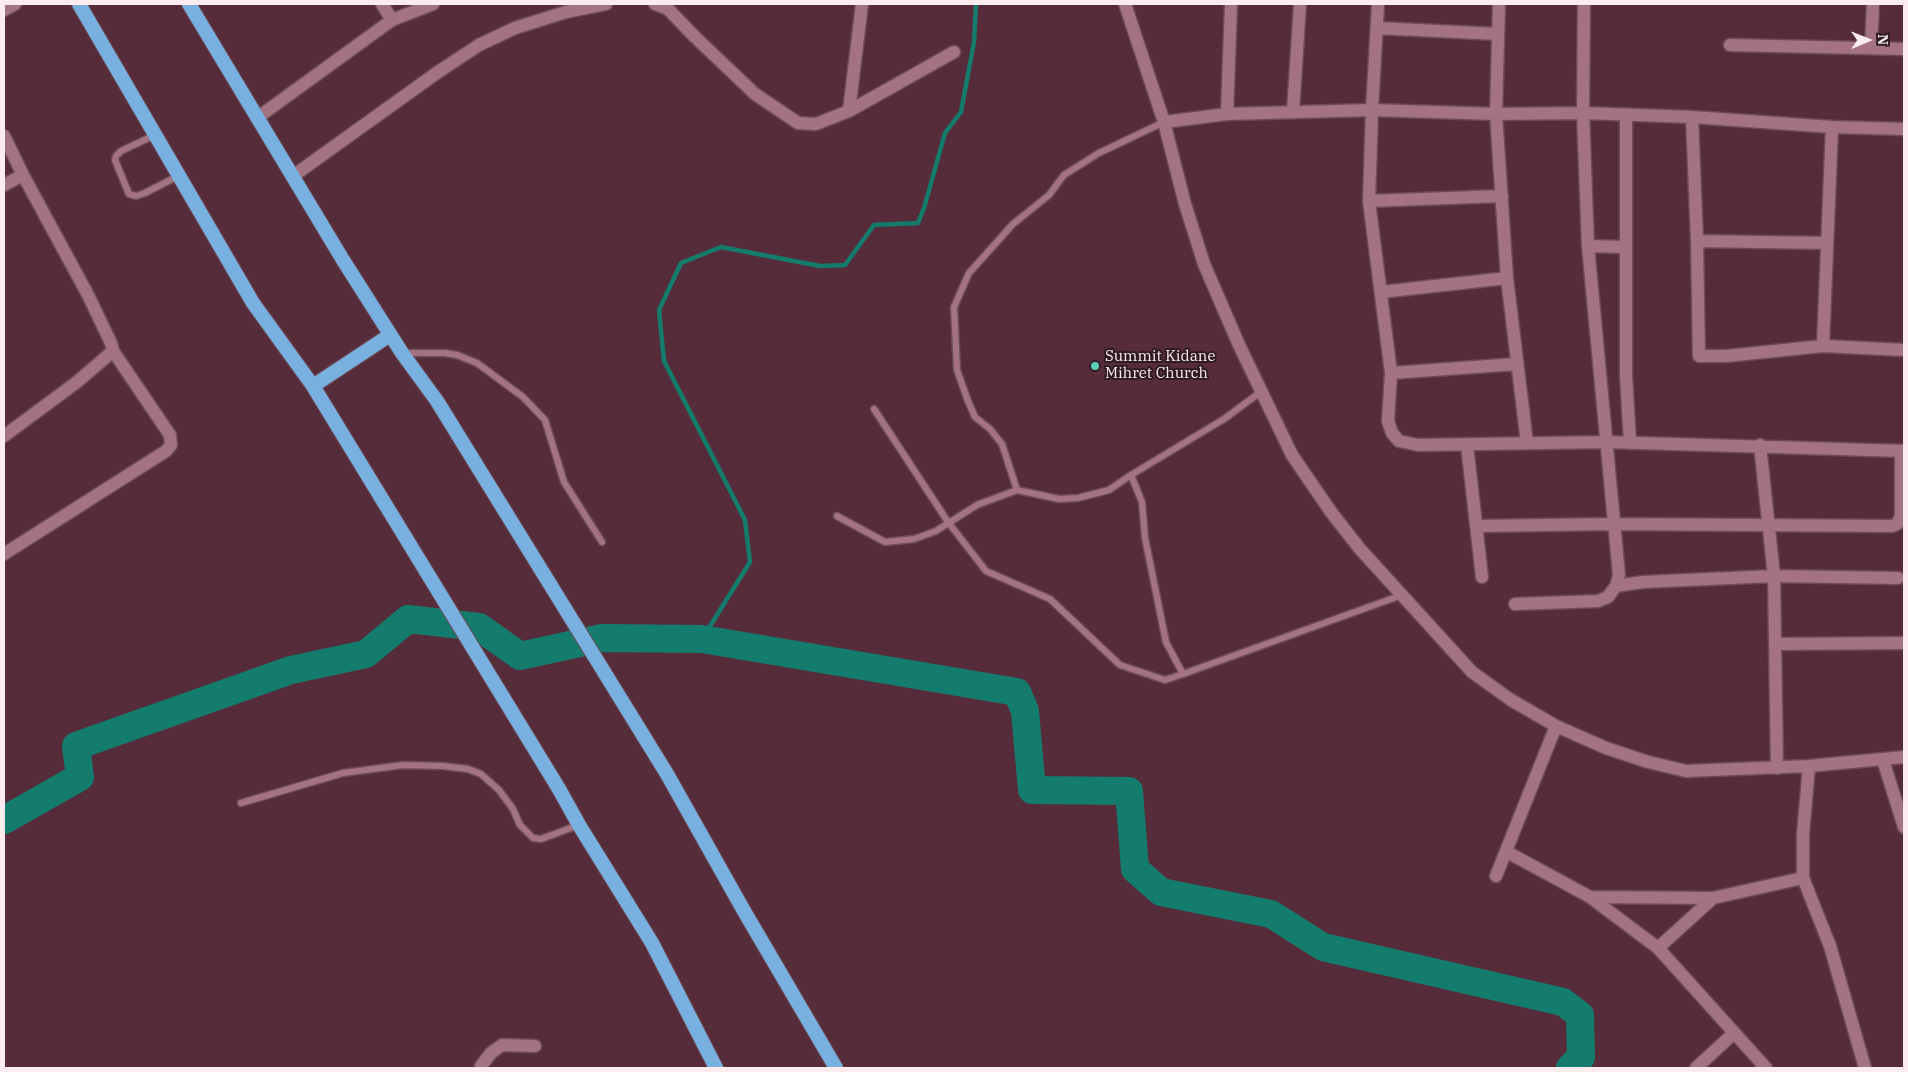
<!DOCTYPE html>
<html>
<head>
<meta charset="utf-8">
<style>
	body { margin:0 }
	#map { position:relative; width:1908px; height:1072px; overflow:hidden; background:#562c3a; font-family:"IBM Plex Serif",serif }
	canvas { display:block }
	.frame { position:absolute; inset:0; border:5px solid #fcecf0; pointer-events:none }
	.north { position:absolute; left:1843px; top:15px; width:50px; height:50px; -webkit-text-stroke:4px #2f1c22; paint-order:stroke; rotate:89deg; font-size:14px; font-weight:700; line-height:20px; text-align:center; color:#fcecf0 }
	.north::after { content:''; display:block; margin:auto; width:18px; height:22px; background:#fcecf0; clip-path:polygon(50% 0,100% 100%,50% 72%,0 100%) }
</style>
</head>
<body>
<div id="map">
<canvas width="1908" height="1072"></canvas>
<div class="frame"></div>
<div class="north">N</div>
</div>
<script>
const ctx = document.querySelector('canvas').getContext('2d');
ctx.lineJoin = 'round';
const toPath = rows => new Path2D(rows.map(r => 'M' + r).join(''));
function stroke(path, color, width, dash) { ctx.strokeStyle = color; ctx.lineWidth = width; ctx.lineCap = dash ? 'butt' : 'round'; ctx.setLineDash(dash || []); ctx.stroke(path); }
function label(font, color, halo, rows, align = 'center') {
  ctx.font = font + ' "IBM Plex Serif",serif'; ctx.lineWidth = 4; ctx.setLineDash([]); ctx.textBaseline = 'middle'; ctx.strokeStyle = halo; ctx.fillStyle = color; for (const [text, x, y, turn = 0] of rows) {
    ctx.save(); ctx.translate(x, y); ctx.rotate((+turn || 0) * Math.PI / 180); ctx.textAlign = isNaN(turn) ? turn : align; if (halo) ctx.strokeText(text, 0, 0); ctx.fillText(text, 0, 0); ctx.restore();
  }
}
stroke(toPath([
	[702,639,750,562,745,520,664,361,659,310,681,263,721,247,820,266,845,265,874,225,918,223,924,208,945,133,961,112,974,42,976,4]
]), '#147c6d', 4.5);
stroke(toPath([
	[4,820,80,777,76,746,291,670,366,654,408,619,479,627,520,656,602,638,702,639,1017,692,1025,711,1032,790,1129,791,1135,869,1161,892,1271,914,1323,947,1563,1002,1580,1015,1581,1057,1570,1068]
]), '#147c6d', 28);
const service = toPath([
	[155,135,121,151,116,156,115,160,129,194,136,196,145,193,178,176],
	[404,353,445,353,457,355,477,363,523,397,545,420,564,482,602,542],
	[874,409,948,522,986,571,1050,599,1120,665,1165,680,1183,674],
	[1131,475,1142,502,1145,538,1166,642,1183,674,1402,595],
	[1017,490,1002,444,990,429,975,417,968,401,957,370,954,307,969,273,1013,224,1049,195,1064,175,1099,153,1164,122],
	[837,516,885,542,914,539,936,531,977,505,1017,490,1059,499,1078,498,1109,490,1131,475,1224,419,1262,391],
	[241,803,343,773,403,765,443,766,468,769,481,774,499,790,513,809,520,825,533,838,541,839,579,825]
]);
const minor = toPath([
	[382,4,392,20],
	[655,4,668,9,695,37,755,94,798,123,816,124,849,111,954,52],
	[1125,4,1164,122,1185,204,1204,264,1239,345,1292,455,1331,512,1360,549,1472,672,1511,700,1556,726,1606,748,1648,762,1686,771,1809,766,1904,757],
	[1378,4,1372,110,1369,201,1391,373,1388,421,1392,433,1399,441,1418,445,1607,442,1904,451],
	[1499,4,1496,114,1507,278,1527,443],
	[1377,28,1498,34],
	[1730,45,1904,49],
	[1871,48,1873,4],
	[849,111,862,4],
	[1293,112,1300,4],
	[1227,114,1231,4],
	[1626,115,1626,375,1630,443],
	[1692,117,1697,241,1699,356,1726,356,1823,346,1904,350],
	[257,118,392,20,433,4],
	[1164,122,1227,114,1372,110,1496,114,1583,113,1692,117,1832,127,1904,129],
	[4,136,23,175,88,295,111,343,113,351,170,435,171,445,166,451,4,554],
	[293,176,438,72,479,45,515,28,566,12,606,4],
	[4,185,23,175],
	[1369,201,1502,196],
	[1697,241,1827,243],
	[1588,246,1625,247],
	[1381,292,1507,278],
	[1823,346,1832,127],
	[1391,373,1517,364],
	[4,436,77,382,113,351],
	[1467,445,1482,577],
	[1760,445,1774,576,1777,768],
	[1477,526,1613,524,1892,526,1897,524,1901,517,1901,451],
	[1616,586,1643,582,1774,576,1898,578],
	[1515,604,1598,601,1608,597,1616,586,1619,575,1588,246,1583,113,1584,4],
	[1775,644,1904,643],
	[1883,760,1904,827],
	[1507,852,1590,897,1658,948,1766,1068],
	[1496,876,1556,726],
	[1803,878,1830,946,1865,1068],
	[1590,897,1713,898],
	[1658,948,1713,898,1803,878,1803,834,1809,766],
	[482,1068,481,1066,491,1053,502,1045,535,1046],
	[1696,1068,1734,1033]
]);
const secondary = toPath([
	[4,10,15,4]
]);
const trunk = toPath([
	[79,4,253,303,313,386,559,789,579,825,652,943,716,1068],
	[189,4,343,260,402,353,437,401,667,774,744,911,836,1068],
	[313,386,390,335]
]);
stroke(service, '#6c4b57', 9);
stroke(minor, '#6c4b57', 15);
stroke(secondary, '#6c4b57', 15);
stroke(trunk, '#6c4b57', 16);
stroke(service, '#a37381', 6);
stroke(minor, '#a37381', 12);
stroke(secondary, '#a37381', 12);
stroke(trunk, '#78b0e0', 14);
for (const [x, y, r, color] of [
	[1095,366,5,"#5cceba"]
]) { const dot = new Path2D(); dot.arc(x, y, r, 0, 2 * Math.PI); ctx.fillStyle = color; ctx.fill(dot); stroke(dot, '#2f1c22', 2); }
label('15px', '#fcecf0', '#2f1c22', [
	["Summit Kidane",1105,357],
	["Mihret Church",1105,374]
], 'left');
</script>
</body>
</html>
